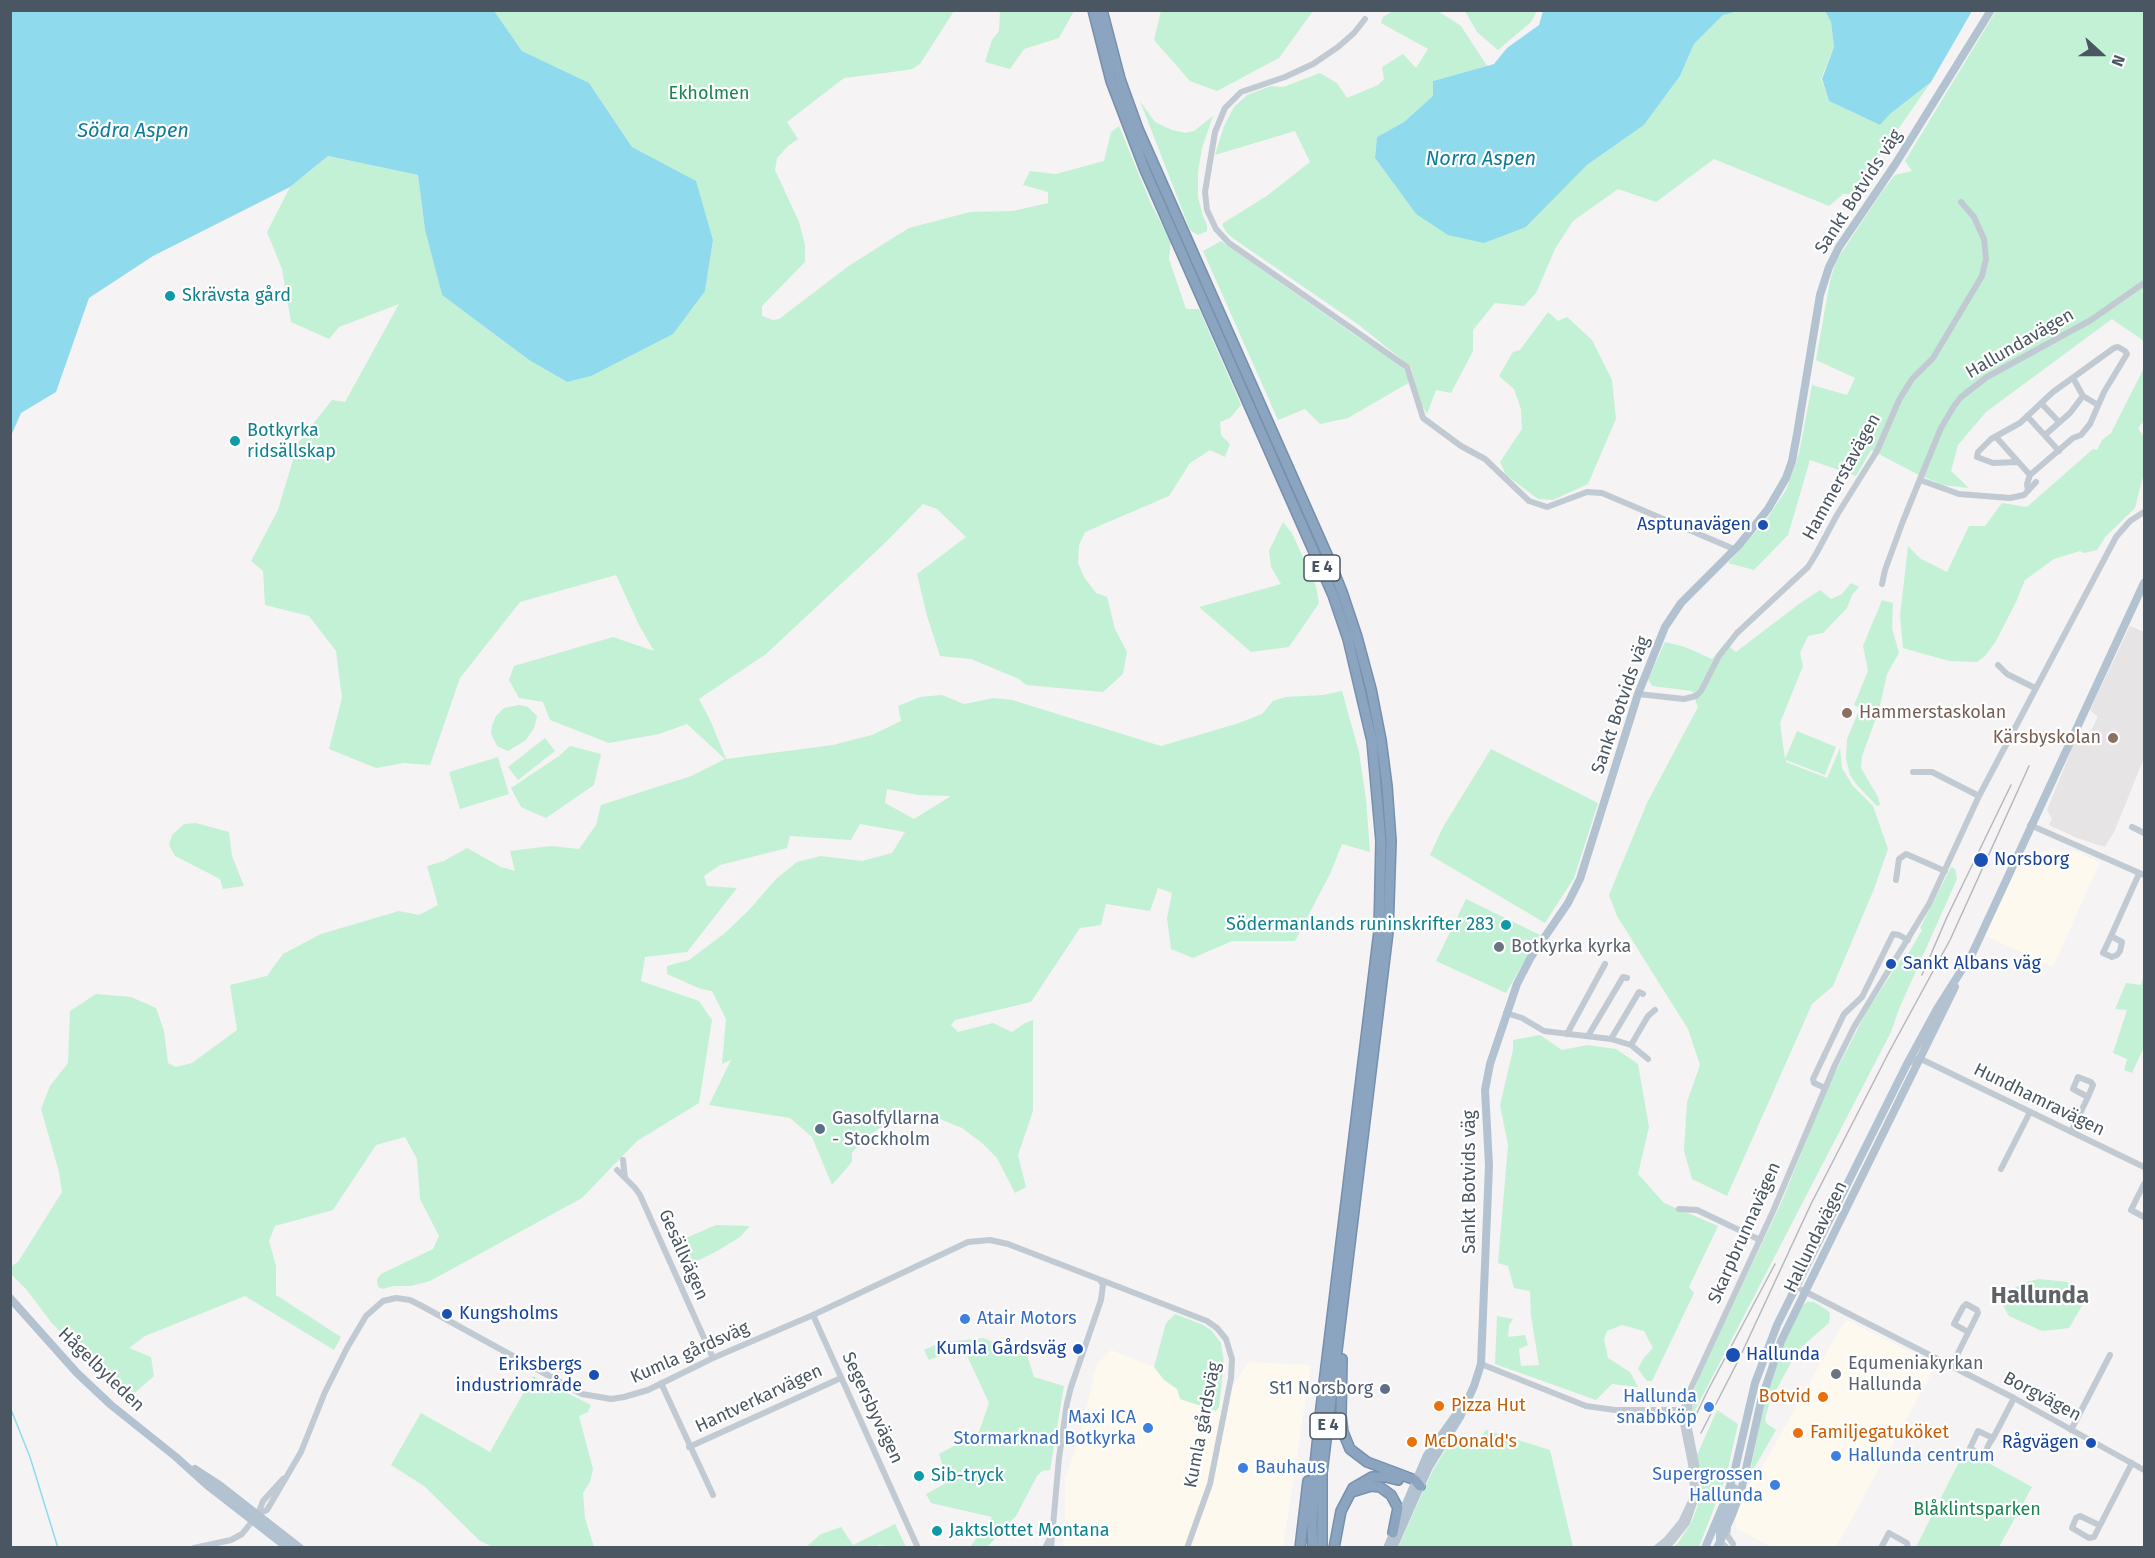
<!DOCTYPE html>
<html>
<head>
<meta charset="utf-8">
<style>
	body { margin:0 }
	#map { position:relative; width:2155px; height:1558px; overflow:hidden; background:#f5f3f3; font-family:"Fira Sans",sans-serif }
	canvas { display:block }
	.frame { position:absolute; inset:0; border:12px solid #4a5661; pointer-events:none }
	.north { position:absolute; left:2071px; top:24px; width:60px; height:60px; -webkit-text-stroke:4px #fff; paint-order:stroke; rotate:111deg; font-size:16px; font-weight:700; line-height:24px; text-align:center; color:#4a5661 }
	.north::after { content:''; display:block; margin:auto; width:21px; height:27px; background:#4a5661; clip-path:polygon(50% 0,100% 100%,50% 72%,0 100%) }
</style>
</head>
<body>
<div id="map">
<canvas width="2155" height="1558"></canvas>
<div class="frame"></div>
<div class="north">N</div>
</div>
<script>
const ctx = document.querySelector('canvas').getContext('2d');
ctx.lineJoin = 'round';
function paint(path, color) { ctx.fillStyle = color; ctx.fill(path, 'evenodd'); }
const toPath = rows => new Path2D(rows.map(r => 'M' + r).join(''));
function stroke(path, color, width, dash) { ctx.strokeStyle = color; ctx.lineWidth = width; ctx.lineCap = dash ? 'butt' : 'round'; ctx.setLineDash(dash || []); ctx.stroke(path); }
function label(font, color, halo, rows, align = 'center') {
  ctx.font = font + ' "Fira Sans",sans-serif'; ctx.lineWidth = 4.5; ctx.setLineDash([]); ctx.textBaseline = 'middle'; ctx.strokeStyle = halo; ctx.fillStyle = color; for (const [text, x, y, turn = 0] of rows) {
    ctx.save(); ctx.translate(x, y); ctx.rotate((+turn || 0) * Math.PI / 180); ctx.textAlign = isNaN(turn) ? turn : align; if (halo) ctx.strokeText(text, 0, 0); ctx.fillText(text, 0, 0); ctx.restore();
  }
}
paint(toPath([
	[2053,848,2066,853,2074,851,2100,862,2053,967,1984,935,2019,861],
	[1847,1320,1936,1365,1836,1547,1772,1547,1737,1529,1735,1517,1743,1492,1759,1473,1839,1330],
	[1111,1350,1154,1367,1164,1380,1215,1411,1249,1362,1311,1365,1283,1547,1062,1548,1065,1535,1065,1478,1077,1446,1097,1364]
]), '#fdf9ef');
paint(toPath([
	[2130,626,2144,632,2144,758,2115,830,2105,847,2077,838,2049,825,2052,819,2047,810,2073,746,2092,729,2097,718,2097,716,2090,710]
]), '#e6e4e5');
paint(toPath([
	[1738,10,1825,11,1831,22,1834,47,1821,79,1829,101,1880,125,1890,114,1931,82,1853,194,1843,194,1829,206,1714,159,1656,202,1618,189,1573,221,1555,249,1536,293,1524,306,1495,303,1473,330,1473,351,1451,393,1436,390,1427,414,1420,402,1411,367,1359,325,1234,239,1226,232,1222,224,1268,195,1310,162,1295,131,1215,155,1224,126,1234,107,1247,95,1271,86,1283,87,1320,73,1337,83,1347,98,1378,85,1384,79,1382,67,1403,54,1416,68,1428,49,1381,23,1383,17,1393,11,1438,11,1461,26,1487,66,1433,81,1434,96,1404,122,1377,137,1375,158,1416,214,1526,227,1587,165,1644,125,1680,76,1694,44,1723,15],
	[477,11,954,11,920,64,912,69,900,71,844,78,787,122,798,139,788,146,777,158,775,170,799,222,805,245,805,262,762,306,762,316,773,320,779,319,850,265,909,228,970,212,1013,211,1048,203,1048,192,1023,185,1030,171,1056,174,1104,161,1111,132,1119,126,1151,204,1171,241,1169,259,1186,309,1199,309,1241,405,1230,418,1220,422,1221,435,1230,444,1225,457,1210,450,1190,463,1169,496,1085,532,1079,545,1078,563,1084,577,1096,593,1107,597,1115,629,1127,652,1123,674,1103,692,1026,685,1019,679,971,659,940,656,927,616,917,574,966,537,937,509,923,504,885,543,766,654,699,699,711,722,726,759,833,745,872,735,901,721,898,706,920,697,942,695,964,704,994,698,1012,700,1161,746,1239,723,1262,714,1273,701,1286,697,1323,695,1342,691,1359,752,1366,799,1370,852,1342,844,1331,872,1295,941,1232,941,1193,958,1171,949,1167,918,1172,893,1158,888,1150,911,1106,904,1101,925,1080,928,1031,1002,955,1020,951,1025,958,1032,993,1023,1012,1032,1025,1023,1033,1020,1033,1111,1018,1155,1026,1187,1015,1193,997,1158,982,1143,962,1128,935,1117,883,1126,863,1139,852,1153,852,1162,832,1185,812,1137,790,1118,709,1105,731,1060,722,1064,726,1019,712,991,701,989,667,974,667,966,689,960,725,933,750,909,776,879,797,862,821,856,862,861,892,853,905,832,860,824,851,840,790,836,787,848,720,865,704,876,707,886,737,888,687,952,645,957,641,981,699,1001,712,1020,699,1103,637,1141,582,1198,430,1281,411,1286,393,1286,383,1289,378,1287,377,1279,381,1274,433,1249,439,1236,420,1199,417,1159,405,1137,376,1145,333,1210,275,1226,269,1241,276,1266,276,1295,341,1337,334,1350,245,1296,145,1336,129,1348,151,1357,154,1376,129,1398,116,1391,51,1322,26,1289,11,1274,10,1267,18,1262,62,1192,59,1172,41,1109,50,1086,68,1063,70,1011,96,994,131,997,156,1008,164,1031,168,1063,176,1067,192,1063,237,1030,230,985,267,976,283,954,321,934,399,911,419,915,438,905,427,866,444,861,467,848,501,867,515,871,510,851,551,846,579,849,596,825,601,805,691,776,725,759,687,724,659,734,609,743,550,720,543,702,519,698,509,680,514,666,613,637,654,651,639,625,616,575,520,602,460,678,430,765,404,763,376,768,329,749,342,698,336,651,309,616,265,605,263,571,251,561,278,510,298,443,332,400,345,402,399,304,339,327,329,339,291,322,282,269,267,232,290,187,328,156,418,175,425,230,442,295,529,360,567,382,705,291,713,240,702,204,697,199,698,189,695,183,632,147,593,89,550,65,522,51,515,41],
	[887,789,918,795,951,796,914,819,885,803],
	[1000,11,1000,10,1074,11,1059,38,1024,49,1010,69,985,62,992,40,999,31],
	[1161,11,1161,10,1313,11,1279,58,1217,91,1190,81,1154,40],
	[1465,11,1537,11,1531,22,1498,50,1477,32],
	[1996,11,2144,11,2144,290,2142,291,2144,295,2144,341,2112,319,1986,412,1958,445,1951,471,1969,488,1943,485,1917,474,1871,450,1856,476,1810,460,1788,535,1754,570,1728,563,1767,519,1786,490,1799,453,1812,385,1847,395,1855,378,1816,360,1830,281,1836,261,1881,193,1895,175,1912,171,1905,161],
	[1140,101,1155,122,1172,130,1186,133,1194,131,1213,116,1202,148,1198,172,1198,197,1203,216,1207,225,1207,231,1198,235,1190,230],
	[1221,241,1356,336,1397,362,1404,369,1410,382,1348,418,1320,424,1305,409,1278,420,1203,251],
	[1548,312,1558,321,1567,317,1592,340,1612,380,1616,419,1588,484,1553,500,1538,499,1506,475,1500,462,1522,429,1521,409,1514,389,1499,376,1513,352,1520,350],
	[2144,368,2144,421,2138,428,2144,437,2144,472,2135,508,2106,536,2097,550,2084,553,2080,551,2054,559,2025,580,2016,602,1996,641,1985,656,1977,662,1949,661,1903,648,1900,616,1908,546,1921,559,1947,572,1969,526,1985,526,2002,503,2027,507,2093,449,2097,450,2102,440,2111,433],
	[1283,522,1292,533,1316,586,1319,603,1289,647,1251,652,1199,607,1281,584,1271,567,1269,551],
	[1851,583,1859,587,1852,595,1847,608,1823,633,1808,636,1800,653,1803,666,1780,723,1785,759,1797,731,1836,747,1825,775,1786,760,1786,762,1827,778,1840,748,1842,768,1853,786,1873,806,1888,849,1874,889,1833,986,1812,1004,1727,1196,1692,1179,1684,1151,1687,1102,1700,1065,1688,1029,1617,916,1609,895,1647,803,1698,707,1692,691,1652,686,1648,679,1665,642,1685,647,1712,659,1725,643,1736,652,1799,604,1820,590,1831,599,1842,594],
	[1882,600,1893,603,1892,628,1899,653,1887,674,1879,710,1862,756,1861,768,1878,797,1880,805,1877,806,1857,785,1850,775,1846,759,1847,739,1860,708,1854,705,1868,671,1863,646],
	[519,705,528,707,537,716,534,728,526,740,508,751,497,746,491,734,492,726,496,716,504,708],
	[545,738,555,751,518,780,508,767],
	[570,746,601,754,594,785,546,818,521,807,511,788,559,756],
	[1491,749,1598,803,1574,878,1545,923,1430,855,1443,827],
	[498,757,509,794,460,809,449,772],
	[196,823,229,832,232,856,244,886,223,889,220,879,175,856,169,845,172,835,184,824],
	[1951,867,1955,869,1957,879,1899,1009,1891,1032,1691,1418,1694,1391,1701,1372,1782,1201,1828,1086,1867,1011,1905,953,1908,954,1922,930,1920,928],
	[1466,899,1540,935,1506,993,1436,961],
	[2144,976,2144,1047,2132,1073,2124,1070,2127,1059,2113,1053,2127,1010,2115,1009,2126,983,2141,985],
	[1540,1035,1562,1050,1587,1045,1616,1049,1638,1064,1649,1127,1638,1174,1664,1203,1718,1226,1689,1287,1694,1293,1652,1381,1647,1381,1638,1369,1643,1359,1653,1348,1644,1331,1622,1325,1607,1331,1604,1339,1608,1358,1630,1372,1638,1387,1612,1384,1596,1400,1495,1364,1497,1316,1513,1319,1509,1325,1508,1337,1525,1335,1528,1345,1519,1349,1521,1366,1539,1365,1531,1316,1530,1291,1514,1288,1508,1266,1498,1263,1508,1145,1500,1105,1513,1050,1513,1040],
	[716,1225,750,1226,740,1237,717,1251,683,1268,672,1244],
	[2039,1279,2067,1282,2082,1293,2085,1301,2069,1328,2042,1331,2009,1316,2001,1302,2006,1292,2027,1282],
	[1807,1302,1814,1302,1827,1310,1830,1313,1829,1323,1798,1350,1770,1401,1765,1419,1766,1423,1776,1430,1749,1477,1763,1407,1782,1348,1800,1308],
	[1175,1314,1203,1325,1211,1330,1221,1343,1224,1362,1219,1407,1216,1411,1180,1399,1177,1389,1164,1380,1154,1367,1166,1323],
	[983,1338,1027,1355,1034,1377,1064,1386,1050,1470,1042,1471,1037,1476,1016,1516,987,1547,970,1547,992,1517,931,1503,926,1494,948,1482,939,1454,979,1432,989,1403,963,1347,929,1360,924,1350,939,1343],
	[533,1376,591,1405,588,1412,579,1416,593,1469,590,1482,583,1493,585,1518,594,1547,493,1547,480,1541,424,1486,391,1465,421,1413,490,1452],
	[1717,1410,1738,1424,1726,1477,1699,1547,1672,1548,1678,1543,1691,1523,1697,1508,1700,1487,1697,1455],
	[1486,1430,1550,1450,1573,1547,1398,1547,1433,1470,1455,1434,1475,1443],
	[1965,1450,2032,1487,1999,1547,1916,1547],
	[895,1524,906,1547,890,1547,879,1545,874,1548,806,1547,821,1534,841,1527,853,1545]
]), '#c3f1d5');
paint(toPath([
	[11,10,494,11,522,51,589,83,632,147,696,181,713,240,705,291,673,334,591,376,567,382,529,360,442,295,425,230,418,175,328,156,290,187,153,256,89,298,56,392,21,413,11,436],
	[1543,11,1738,11,1723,15,1694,44,1680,76,1644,125,1587,165,1526,227,1484,243,1448,235,1416,214,1375,158,1377,137,1404,122,1433,96,1433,81,1494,64,1507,48,1539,25],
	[1825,11,1972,11,1931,82,1890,114,1880,125,1829,101,1822,79,1834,47,1831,22]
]), '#90daee');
stroke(toPath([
	[10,1407,30,1457,58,1548]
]), '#90daee', 1.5);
const highway = toPath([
	[1093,10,1111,81,1145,170,1333,595,1348,639,1372,741,1381,841,1379,931,1320,1416,1314,1474,1312,1526,1313,1548],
	[1102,10,1120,79,1138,129,1328,557,1342,592,1357,637,1371,689,1381,740,1387,786,1391,841,1388,932,1322,1473,1322,1548],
	[1342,1359,1341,1416,1343,1432,1350,1449,1367,1462,1415,1480,1420,1486],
	[1355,1491,1371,1486,1380,1487,1391,1495,1398,1508,1393,1533],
	[1300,1548,1308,1481],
	[1334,1548,1341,1511,1353,1488,1372,1477,1386,1477,1398,1480]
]);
stroke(highway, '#7690ad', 12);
stroke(toPath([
	[1365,19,1354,33,1338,47,1313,64,1285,77,1241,92,1225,108,1215,132,1205,192,1207,210,1216,229,1229,243,1407,367,1423,418,1461,446,1485,459,1529,501,1547,507,1587,492,1602,493,1734,549],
	[2073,378,2083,396,2098,405],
	[2041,403,2059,422],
	[2027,416,2059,451],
	[2045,435,2070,413,2083,396],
	[1996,437,2030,475],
	[2017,462,1993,463,1977,457,1978,452,1991,439,2020,423,2053,392,2114,348,2118,347,2125,351,2127,354,2104,392,2090,424,2081,435,2073,438,2030,475,2027,484,2028,491],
	[1920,480,1959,494,2010,498,2024,495,2036,482],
	[1882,584,1885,570,1903,521,1927,462,1941,428,1954,406,1961,397,1987,377,2091,320,2144,283],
	[1998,665,2007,674,2035,688],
	[1638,694,1684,699,1696,696,1701,691,1719,656,1737,633,1808,567,1816,554,1837,515,1877,451,1899,400,1912,379,1933,358,1982,276,1986,259,1984,239,1974,217,1961,202],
	[1913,772,1932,772,1979,796],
	[2030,825,2144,875],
	[2132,827,2144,833],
	[1896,880,1899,859,1906,854,1945,871],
	[2111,936,2122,942,2120,951,2117,955,2112,957,2103,953,2111,936,2138,876,2139,873],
	[1506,1013,1522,1018,1544,1031,1611,1039,1631,1045,1648,1059],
	[1567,1034,1605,964],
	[1588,1036,1623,977,1627,978],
	[1611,1039,1639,992,1643,994],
	[1631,1045,1648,1016,1655,1010],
	[1907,1064,1917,1059,1921,1059,2144,1167],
	[1825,1088,1814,1083,1813,1079,1844,1014,1862,997,1893,934,1899,935,1908,940],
	[2071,1132,2088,1097,2093,1085,2091,1082,2078,1077,2073,1089,2088,1097],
	[623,1160,625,1178],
	[2001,1169,2030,1112],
	[617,1170,635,1188,640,1195,713,1358],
	[2144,1184,2131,1210,2144,1217],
	[1679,1209,1697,1210,1760,1240],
	[1802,1290,2014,1398,2144,1470],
	[813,1315,918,1548],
	[1481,1364,1586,1406,1615,1410,1688,1410],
	[1951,1367,1978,1313,1977,1310,1966,1304,1963,1307,1954,1324,1968,1332],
	[661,1383,713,1495],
	[2071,1430,2110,1355],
	[1993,1438,1978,1431,1970,1448,1982,1455,1985,1453,1989,1444,1993,1438,2000,1425,2014,1398],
	[689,1447,841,1378],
	[258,1514,267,1510,301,1452,325,1392,347,1348,366,1316,383,1301,396,1298,410,1300,420,1305,582,1394,611,1399,624,1397,648,1390,713,1358,813,1315,968,1242,990,1240,1008,1244,1207,1321,1217,1328,1226,1339,1232,1359,1231,1378,1210,1484,1187,1548],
	[2099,1525,2080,1516,2076,1518,2072,1528,2089,1538,2094,1537,2132,1463],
	[1728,1529,1727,1535,1733,1544],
	[1720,1541,1727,1548],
	[194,1548,231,1540,242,1534,258,1514,263,1501,283,1479],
	[1045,1548,1051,1536],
	[1051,1548,1059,1458,1067,1403,1071,1387,1101,1300,1103,1285,1100,1280],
	[1656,1548,1667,1539,1681,1522,1691,1501,1693,1489,1691,1464,1683,1424,1685,1401,1774,1209,1835,1065,1854,1027,1929,904,1979,796,2116,537,2130,521,2144,512],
	[1665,1548,1672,1542,1687,1523,1697,1494,1698,1474,1688,1423,1690,1396],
	[1881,1548,1889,1533,1907,1543,1908,1548]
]), '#c1cad2', 6);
stroke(toPath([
	[10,1298,77,1373,111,1405,176,1457,207,1485,288,1548],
	[195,1469,218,1484,300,1548],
	[1720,1539,1720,1530,1730,1505,1734,1488],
	[1387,1548,1427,1455,1460,1409],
	[1393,1548,1429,1467,1460,1417,1474,1386,1481,1364,1489,1165,1485,1090,1490,1064,1517,984,1531,957,1568,903,1580,879,1638,694,1665,627,1681,603,1739,545,1768,509,1786,478,1792,461,1797,434,1820,295,1829,267,1839,247,1896,163,1991,10],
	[1705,1548,1727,1496,1735,1469,1755,1383,1777,1325,1907,1064,1937,1009,1973,952,2144,583],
	[1717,1548,1732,1515,1741,1491,1761,1401,1781,1341,1955,987]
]), '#b3c2d1', 8);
stroke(highway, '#8ba5c1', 9);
stroke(toPath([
	[1922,975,1947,917,2011,785],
	[1693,1421,1708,1390,1775,1264],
	[1701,1433,1739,1359,1811,1204,1888,1054,1950,940,2029,766]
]), '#b5b8bd', 1.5);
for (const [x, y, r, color] of [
	[170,296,6,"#0f9aa8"],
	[235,441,6,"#0f9aa8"],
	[1763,525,6,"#1a4fb4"],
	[1847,713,6,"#8d6e63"],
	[2113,738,6,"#8d6e63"],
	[1981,860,8,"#1a4fb4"],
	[1506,925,6,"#0f9aa8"],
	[1499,947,6,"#6b7280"],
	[1891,964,6,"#1a4fb4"],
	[820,1129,6,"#5c6f8a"],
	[447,1314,6,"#1a4fb4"],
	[965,1319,6,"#3f7fe0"],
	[1078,1349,6,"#1a4fb4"],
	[1733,1355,8,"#1a4fb4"],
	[1836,1374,6,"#6b7280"],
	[594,1375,6,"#1a4fb4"],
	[1385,1389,6,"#5c6f8a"],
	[1823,1397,6,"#e8710a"],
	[1439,1406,6,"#e8710a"],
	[1709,1407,6,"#3f7fe0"],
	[1148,1428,6,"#3f7fe0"],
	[1798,1433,6,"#e8710a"],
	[1412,1442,6,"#e8710a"],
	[2091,1443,6,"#1a4fb4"],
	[1836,1456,6,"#3f7fe0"],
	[1243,1468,6,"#3f7fe0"],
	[919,1476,6,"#0f9aa8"],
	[1775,1485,6,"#3f7fe0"],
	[937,1531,6,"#0f9aa8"]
]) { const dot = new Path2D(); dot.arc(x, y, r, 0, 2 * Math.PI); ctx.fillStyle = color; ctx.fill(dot); stroke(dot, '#fff', 2); }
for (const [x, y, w] of [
	[1322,568,36],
	[1328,1426,36]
]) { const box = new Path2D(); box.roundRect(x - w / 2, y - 13, w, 26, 4.5); ctx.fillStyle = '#fff'; ctx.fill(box); stroke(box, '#4a5661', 1.5); }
label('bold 16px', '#4a5661', null, [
	["E 4",1322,568],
	["E 4",1328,1426]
]);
label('18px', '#17864f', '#fff', [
	["Ekholmen",709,94],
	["Blåklintsparken",1977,1510]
]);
label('18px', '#4a5661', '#fff', [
	["Sankt Botvids väg",1859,192,-57],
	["Hallundavägen",2020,344,-30],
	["Hammerstavägen",1842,477,-61],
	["Sankt Botvids väg",1621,705,-71],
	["Hundhamravägen",2039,1100,26],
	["Sankt Botvids väg",1470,1182,-90],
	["Skarpbrunnavägen",1745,1233,-66],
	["Hallundavägen",1816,1237,-64],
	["Gesällvägen",683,1255,66],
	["Kumla gårdsväg",690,1353,-24],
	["Hågelbyleden",101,1370,44],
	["Borgvägen",2042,1397,28],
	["Hantverkarvägen",759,1399,-25],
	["Segersbyvägen",872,1408,65],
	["Kumla gårdsväg",1203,1425,-79]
]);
label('18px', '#0d838f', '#fff', [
	["Skrävsta gård",182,296],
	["Botkyrka",247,431],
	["ridsällskap",247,452],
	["Södermanlands runinskrifter 283",1494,925,"right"],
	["Sib-tryck",931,1476],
	["Jaktslottet Montana",949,1531]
], 'left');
label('18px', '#164399', '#fff', [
	["Asptunavägen",1751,525],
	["Norsborg",1994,860,"left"],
	["Sankt Albans väg",1903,964,"left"],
	["Kungsholms",459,1314,"left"],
	["Kumla Gårdsväg",1066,1349],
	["Hallunda",1746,1355,"left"],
	["Eriksbergs",582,1365],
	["industriområde",582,1386],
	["Rågvägen",2079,1443]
], 'right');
label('18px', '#785e54', '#fff', [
	["Hammerstaskolan",1859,713],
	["Kärsbyskolan",2101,738,"right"]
], 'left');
label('18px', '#5b616d', '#fff', [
	["Botkyrka kyrka",1511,947],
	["Equmeniakyrkan",1848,1364],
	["Hallunda",1848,1385]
], 'left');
label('18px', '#4e5e75', '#fff', [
	["Gasolfyllarna",832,1119],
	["- Stockholm",832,1140],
	["St1 Norsborg",1373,1389,"right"]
], 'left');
label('18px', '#366cbe', '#fff', [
	["Atair Motors",977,1319],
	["Hallunda",1697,1397,"right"],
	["snabbköp",1697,1418,"right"],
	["Maxi ICA",1136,1418,"right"],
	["Stormarknad Botkyrka",1136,1439,"right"],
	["Hallunda centrum",1848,1456],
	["Bauhaus",1255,1468],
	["Supergrossen",1763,1475,"right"],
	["Hallunda",1763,1496,"right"]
], 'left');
label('18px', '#c56008', '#fff', [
	["Botvid",1811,1397,"right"],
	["Pizza Hut",1451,1406],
	["Familjegatuköket",1810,1433],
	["McDonald's",1424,1442]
], 'left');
label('italic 20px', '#0c7c9b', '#fff', [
	["Södra Aspen",133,131],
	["Norra Aspen",1481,159]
]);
label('bold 24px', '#5f6368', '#fff', [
	["Hallunda",2040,1296]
]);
</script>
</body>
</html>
